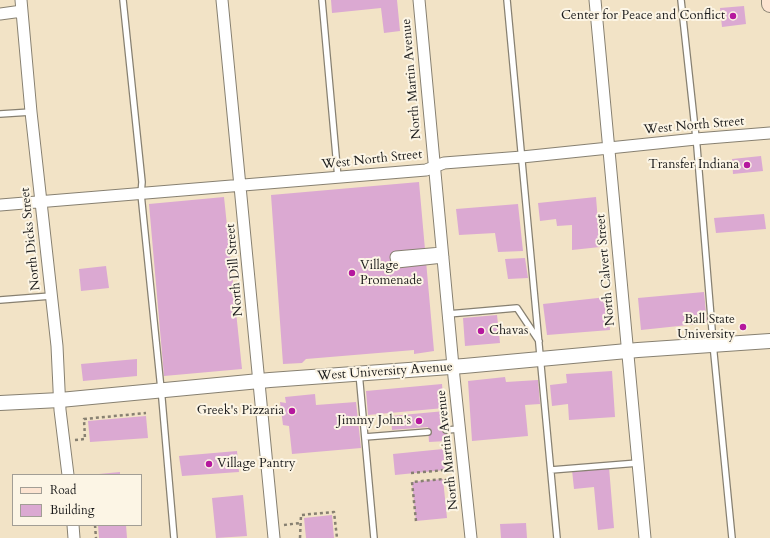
<!DOCTYPE html>
<html>
<head>
<meta charset="utf-8">
<style>
	body { margin:0 }
	#map { position:relative; width:770px; height:538px; overflow:hidden; background:#f2e3c6; font-family:Cardo,serif }
	canvas { display:block }
	.legend { position:absolute; left:12px; top:474px; width:130px; height:52px; box-sizing:border-box; background:#fcf5e5; border:1px solid #a29e95; margin:0; padding:5px 7px; list-style:none; font-size:12px; color:#1c1c1c }
	.legend li { display:flex; align-items:center; gap:8px; height:20px }
	.legend b { width:20px; border:1px solid #a29e95 }
</style>
</head>
<body>
<div id="map">
<canvas width="770" height="538"></canvas>
<ul class="legend">
<li><b style="height:5px;background:#fde4d1"></b>Road</li>
<li><b style="height:11px;background:#dba9d2"></b>Building</li>
</ul>
</div>
<script>
const ctx = document.querySelector('canvas').getContext('2d');
ctx.lineJoin = 'round';
function paint(path, color) { ctx.fillStyle = color; ctx.fill(path, 'evenodd'); }
const toPath = rows => new Path2D(rows.map(r => 'M' + r).join(''));
function stroke(path, color, width, dash) { ctx.strokeStyle = color; ctx.lineWidth = width; ctx.lineCap = dash ? 'butt' : 'round'; ctx.setLineDash(dash || []); ctx.stroke(path); }
function label(font, color, halo, rows, align = 'center') {
  ctx.font = font + ' Cardo,serif'; ctx.lineWidth = 4; ctx.setLineDash([]); ctx.textBaseline = 'middle'; ctx.strokeStyle = halo; ctx.fillStyle = color; for (const [text, x, y, turn = 0] of rows) {
    ctx.save(); ctx.translate(x, y); ctx.rotate((+turn || 0) * Math.PI / 180); ctx.textAlign = isNaN(turn) ? turn : align; if (halo) ctx.strokeText(text, 0, 0); ctx.fillText(text, 0, 0); ctx.restore();
  }
}
paint(toPath([
	[331,0,397,0,400,31,384,33,381,8,332,13],
	[744,6,746,24,722,27,720,8],
	[761,156,763,171,733,174,732,159],
	[419,182,434,351,414,354,414,350,306,359,302,363,283,364,271,195],
	[224,197,242,369,164,376,149,204],
	[596,197,600,247,572,250,572,225,557,226,556,219,540,221,538,203],
	[518,204,523,251,498,252,495,233,459,235,456,209],
	[764,214,766,229,716,233,714,218],
	[525,258,528,278,508,279,505,259],
	[106,266,109,288,81,291,79,269],
	[704,292,707,323,641,330,638,298],
	[607,297,610,330,547,335,543,304],
	[497,315,500,343,465,346,463,318],
	[137,359,137,376,83,381,81,364],
	[612,371,615,417,569,420,568,404,552,406,550,385,567,383,566,374],
	[505,377,506,382,538,380,540,404,525,405,528,436,472,441,468,381],
	[442,384,444,408,368,415,366,391],
	[315,394,316,405,356,402,361,448,292,454,289,426,283,425,280,402,286,403,285,397],
	[445,411,447,441,429,442,428,427,392,430,391,416],
	[146,416,148,438,90,442,88,421],
	[443,449,445,470,395,475,393,454],
	[237,451,239,472,182,476,179,456],
	[609,467,614,528,598,530,594,487,574,489,572,470],
	[120,472,120,475,99,475,99,474],
	[443,479,447,518,416,521,412,482],
	[243,495,247,536,216,538,212,498],
	[332,515,334,538,306,538,304,518],
	[526,523,527,538,501,538,500,524],
	[98,525,126,525,127,538,99,538]
]), '#dba9d2');
const service = toPath([
	[123,0,142,182,141,194,162,399,174,538],
	[322,0,338,178],
	[507,0,557,538],
	[681,0,697,147,714,354,732,538],
	[0,114,31,112],
	[0,300,51,296],
	[448,314,517,308,539,341],
	[359,373,374,538],
	[446,430,460,429],
	[365,437,428,432],
	[551,470,638,463]
]);
const minor = toPath([
	[21,0,31,112,57,346,60,410,68,475],
	[222,0,274,538],
	[419,0,454,377,471,538],
	[595,0,645,538],
	[0,14,22,11],
	[0,205,426,170,444,163,522,157,696,139,770,133],
	[442,253,396,257,397,262,443,257],
	[73,525,74,538]
]);
const tertiary = toPath([
	[0,403,60,400,270,380,464,366,638,350,770,341]
]);
const secondary = toPath([
	[770,0,770,4]
]);
stroke(service, '#878071', 8);
stroke(minor, '#878071', 13);
stroke(tertiary, '#878071', 16);
stroke(secondary, '#878071', 18);
stroke(toPath([
	[75,440,85,439,84,419,146,413],
	[411,473,445,470,453,470],
	[416,521,412,482,443,479,454,484],
	[95,525,96,538],
	[284,525,300,523],
	[300,538,301,515,334,512,337,538]
]), '#878071', 2.5, [3, 3]);
stroke(service, '#fff', 5.5);
stroke(minor, '#fff', 11);
stroke(tertiary, '#fff', 14);
stroke(secondary, '#fde4d1', 16);
for (const [x, y, r, color] of [
	[733,16,4,"#b5179e"],
	[747,165,4,"#b5179e"],
	[352,273,4,"#b5179e"],
	[743,327,4,"#b5179e"],
	[481,331,4,"#b5179e"],
	[292,411,4,"#b5179e"],
	[419,421,4,"#b5179e"],
	[209,464,4,"#b5179e"]
]) { const dot = new Path2D(); dot.arc(x, y, r, 0, 2 * Math.PI); ctx.fillStyle = color; ctx.fill(dot); stroke(dot, '#fcf5e5', 1.5); }
label('13px', '#1c1c1c', '#fcf5e5', [
	["Center for Peace and Conflict",725,16],
	["Transfer Indiana",739,165],
	["Village",360,266,"left"],
	["Promenade",360,281,"left"],
	["Ball State",735,320],
	["University",735,335],
	["Chavas",489,331,"left"],
	["Greek's Pizzaria",284,411],
	["Jimmy John's",411,421],
	["Village Pantry",217,464,"left"]
], 'right');
label('13px', '#1c1c1c', '#fcf5e5', [
	["North Martin Avenue",412,79,-95],
	["West North Street",694,126,-5],
	["West North Street",372,160,-6],
	["North Dicks Street",31,239,-96],
	["North Dill Street",235,270,-95],
	["North Calvert Street",606,270,-95],
	["West University Avenue",385,372,-4],
	["North Martin Avenue",448,450,-96]
]);
</script>
</body>
</html>
